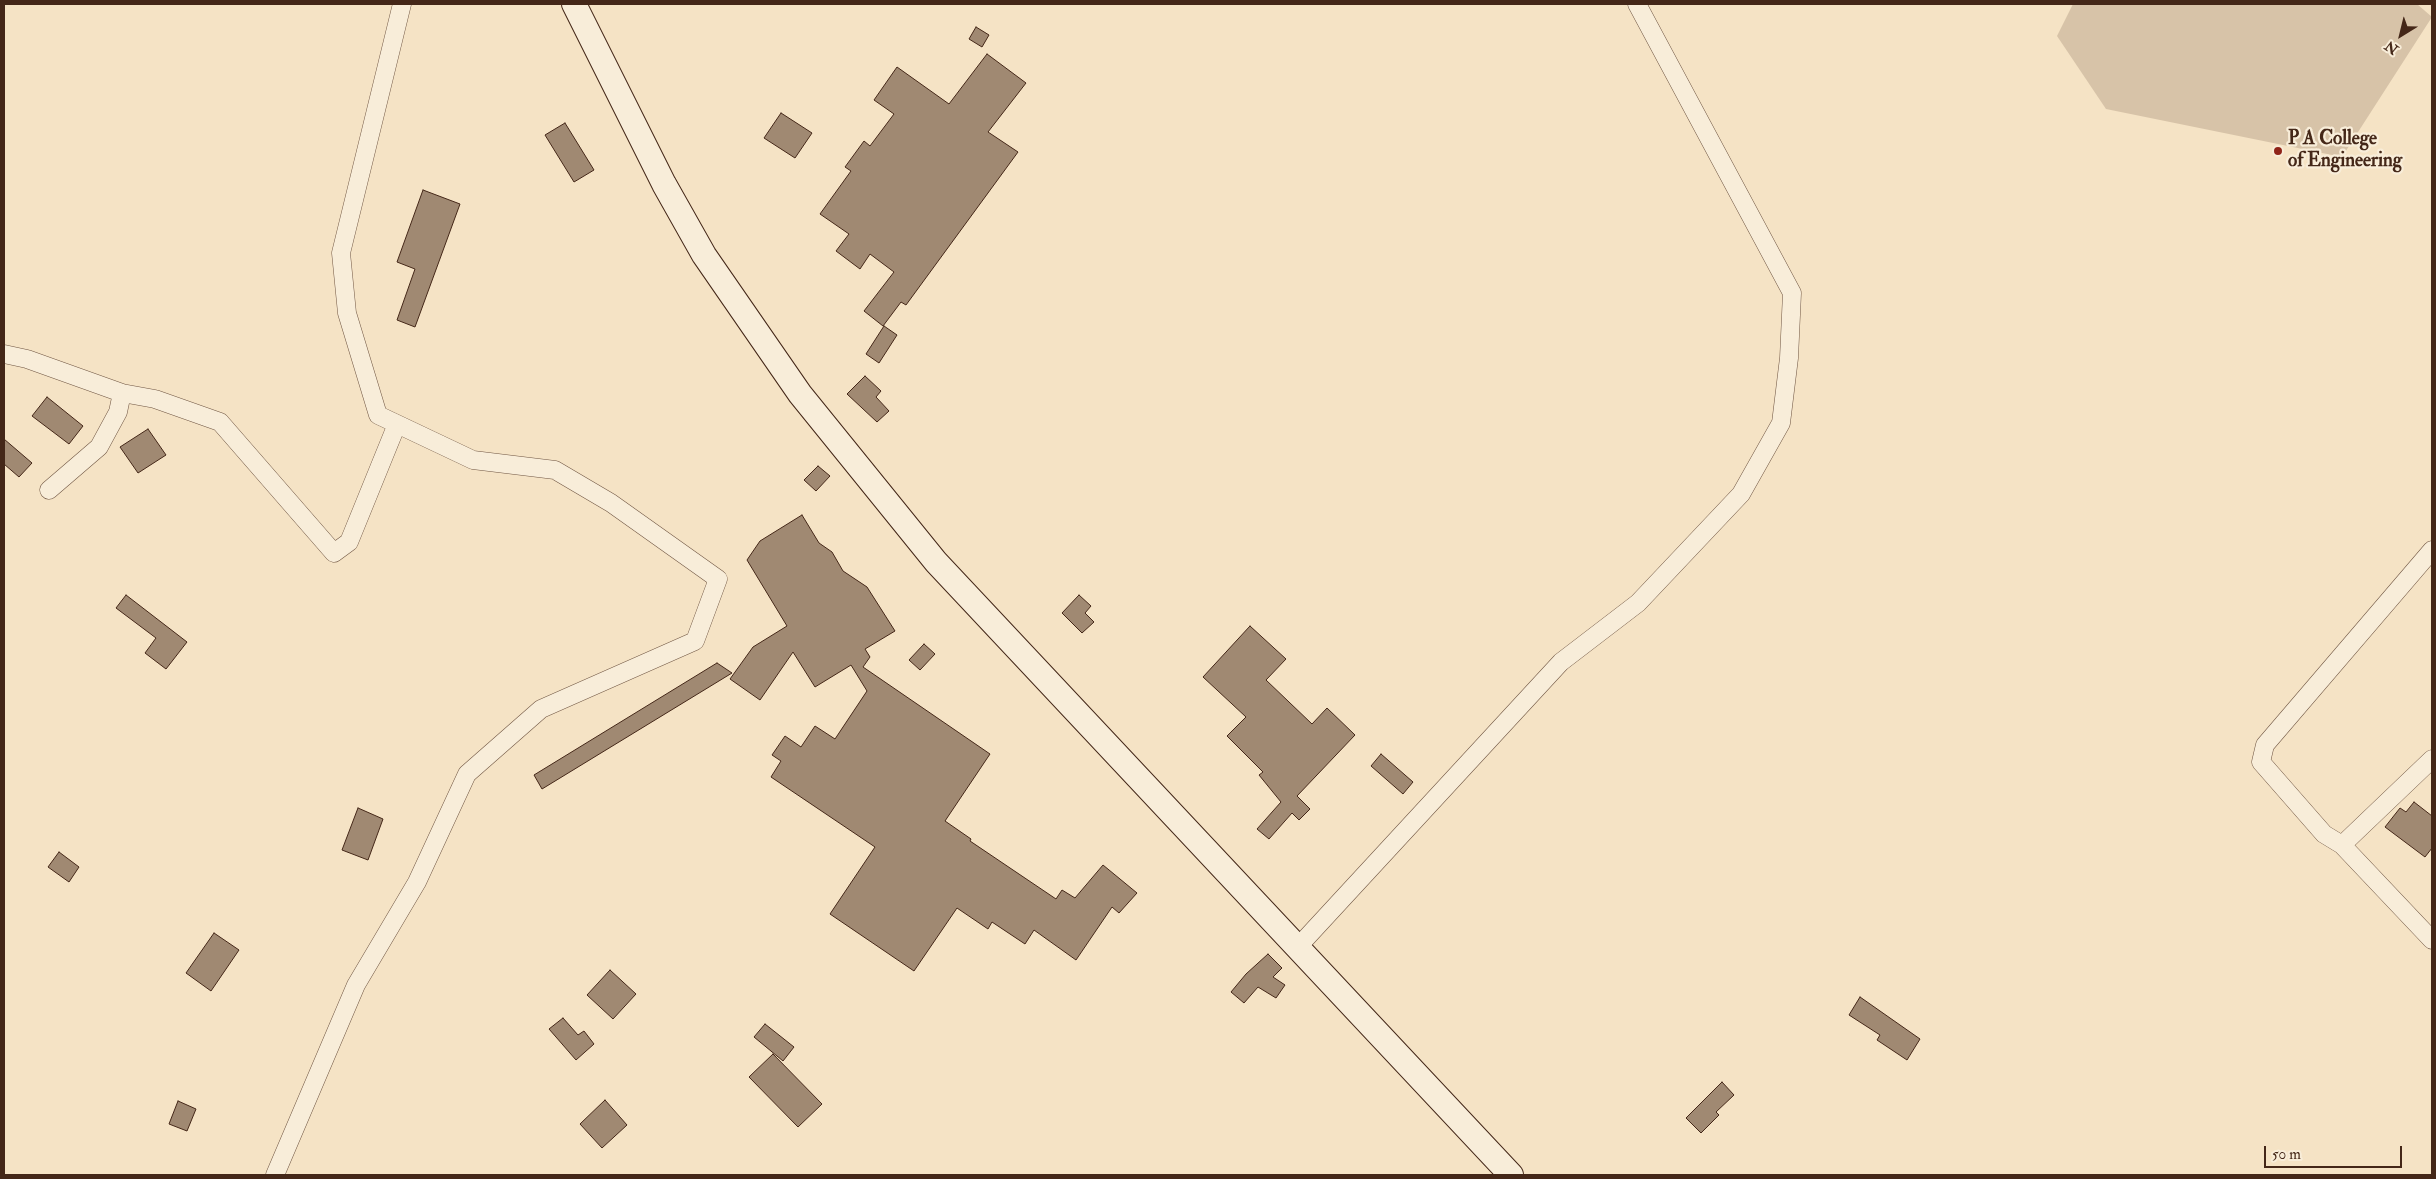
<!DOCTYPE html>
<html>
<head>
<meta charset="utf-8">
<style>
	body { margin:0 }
	#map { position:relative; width:2436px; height:1179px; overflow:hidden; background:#f5e3c5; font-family:"IM FELL Double Pica",serif }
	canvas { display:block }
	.frame { position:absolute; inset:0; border:5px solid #442718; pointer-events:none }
	.north { position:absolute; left:2376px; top:10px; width:50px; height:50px; -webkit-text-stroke:4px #f8edd9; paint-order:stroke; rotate:216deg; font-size:14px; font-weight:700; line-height:20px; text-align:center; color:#442718 }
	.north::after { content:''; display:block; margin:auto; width:18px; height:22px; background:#442718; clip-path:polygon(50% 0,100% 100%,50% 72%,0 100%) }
	.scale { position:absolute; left:2264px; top:1146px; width:138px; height:22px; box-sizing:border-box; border:2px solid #442718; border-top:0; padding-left:6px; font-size:15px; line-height:18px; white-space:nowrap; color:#442718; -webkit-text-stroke:4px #f8edd9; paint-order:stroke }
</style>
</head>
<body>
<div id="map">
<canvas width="2436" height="1179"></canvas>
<div class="frame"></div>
<div class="north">N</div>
<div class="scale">50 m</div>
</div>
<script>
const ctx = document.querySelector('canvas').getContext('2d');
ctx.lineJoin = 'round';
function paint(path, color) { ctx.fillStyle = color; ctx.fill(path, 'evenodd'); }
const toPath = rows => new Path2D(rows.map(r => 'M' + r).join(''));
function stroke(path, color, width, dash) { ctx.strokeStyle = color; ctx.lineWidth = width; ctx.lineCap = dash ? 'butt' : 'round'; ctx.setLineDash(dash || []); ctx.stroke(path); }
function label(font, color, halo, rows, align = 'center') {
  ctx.font = font + ' "IM FELL Double Pica",serif'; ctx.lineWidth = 4.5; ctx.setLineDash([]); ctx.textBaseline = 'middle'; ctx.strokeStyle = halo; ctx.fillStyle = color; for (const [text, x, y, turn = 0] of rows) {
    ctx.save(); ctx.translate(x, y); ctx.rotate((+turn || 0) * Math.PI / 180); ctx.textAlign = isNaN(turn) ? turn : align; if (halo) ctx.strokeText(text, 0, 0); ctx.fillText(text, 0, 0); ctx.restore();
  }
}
paint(toPath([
	[2073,4,2417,4,2432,17,2342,157,2106,109,2057,36]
]), '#d7c3a8');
const building = toPath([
	[976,27,989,35,982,47,969,39,976,27],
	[987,54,1026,83,988,132,1018,152,906,305,901,302,883,326,864,311,894,272,870,254,860,269,836,251,849,234,820,214,851,171,845,167,864,141,870,146,894,114,874,100,897,67,949,104,987,54],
	[781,113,812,133,795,158,764,138,781,113],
	[565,123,594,170,574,182,545,135,565,123],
	[423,190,460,204,415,327,397,320,415,269,397,262,423,190],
	[884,326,897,335,879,363,866,354,884,326],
	[865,376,881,391,876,397,889,411,877,422,847,394,865,376],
	[47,397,83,426,69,444,32,416,47,397],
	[148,429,166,455,138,473,120,447,148,429],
	[4,439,32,463,19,477,4,464,4,439],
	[818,466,830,476,816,491,804,480,818,466],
	[802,515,819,543,832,552,843,571,867,587,895,631,865,649,870,657,863,667,990,754,945,821,971,839,970,841,1056,899,1062,890,1075,898,1103,865,1137,893,1119,913,1112,907,1076,960,1034,930,1025,944,992,922,988,929,957,908,914,971,830,914,875,847,771,777,781,761,772,755,785,736,801,747,815,726,835,739,867,691,851,665,815,687,793,652,760,700,730,679,753,647,787,626,747,560,760,541,802,515],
	[126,595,187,642,166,669,145,653,156,638,116,608,126,595],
	[1079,595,1091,606,1085,613,1094,622,1082,633,1062,613,1079,595],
	[1250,626,1286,659,1266,680,1312,724,1327,708,1355,735,1297,796,1310,809,1299,820,1292,813,1269,839,1257,829,1281,802,1259,775,1263,772,1227,736,1246,717,1203,677,1250,626],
	[924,644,935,654,920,670,909,660,924,644],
	[717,663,732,673,542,789,534,775,717,663],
	[1381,754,1413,782,1403,794,1371,766,1381,754],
	[2414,802,2432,816,2432,848,2425,857,2385,827,2400,808,2406,812,2414,802],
	[358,808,383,819,368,860,342,850,358,808],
	[59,852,79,867,69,882,48,867,59,852],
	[214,933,239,950,211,991,186,973,214,933],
	[1268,954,1282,968,1273,977,1285,985,1276,998,1258,987,1244,1003,1231,992,1246,974,1268,954],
	[610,970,636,994,613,1019,587,995,610,970],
	[1860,997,1920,1039,1907,1060,1877,1040,1880,1035,1849,1015,1860,997],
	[563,1018,578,1035,584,1031,594,1044,576,1060,549,1029,563,1018],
	[765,1024,794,1047,783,1061,754,1037,765,1024],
	[773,1054,822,1104,798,1127,749,1077,773,1054],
	[1722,1082,1734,1095,1716,1112,1719,1115,1701,1133,1686,1118,1722,1082],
	[605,1100,627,1125,602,1148,580,1124,605,1100],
	[178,1101,196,1109,187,1131,169,1124,178,1101]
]);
paint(building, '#a08972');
stroke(building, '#442718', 1);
const minor = toPath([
	[4,354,27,359,122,393,155,399,220,422,334,553,349,542,397,424],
	[49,490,99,447,118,412,122,393],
	[2432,550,2265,745,2261,762,2324,834,2342,845,2432,940],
	[2342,845,2432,759],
	[1296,949,1561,662,1638,603,1741,494,1781,423,1789,358,1792,293,1637,4],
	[275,1175,356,985,417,882,467,774,541,709,695,641,718,579,611,503,555,470,473,460,378,415,347,313,341,253,402,4]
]);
const secondary = toPath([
	[574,4,664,184,704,255,800,394,936,562,1511,1175]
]);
stroke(minor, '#705643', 19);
stroke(secondary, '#442718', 26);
stroke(minor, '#f8edd9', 18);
stroke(secondary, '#f8edd9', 24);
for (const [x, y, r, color] of [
	[2278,151,5,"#8f2418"]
]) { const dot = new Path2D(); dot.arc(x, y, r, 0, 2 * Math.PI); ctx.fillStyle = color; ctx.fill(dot); stroke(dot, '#f8edd9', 2); }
label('bold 19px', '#442718', '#f8edd9', [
	["P A College",2288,140],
	["of Engineering",2288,162]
], 'left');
</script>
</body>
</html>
